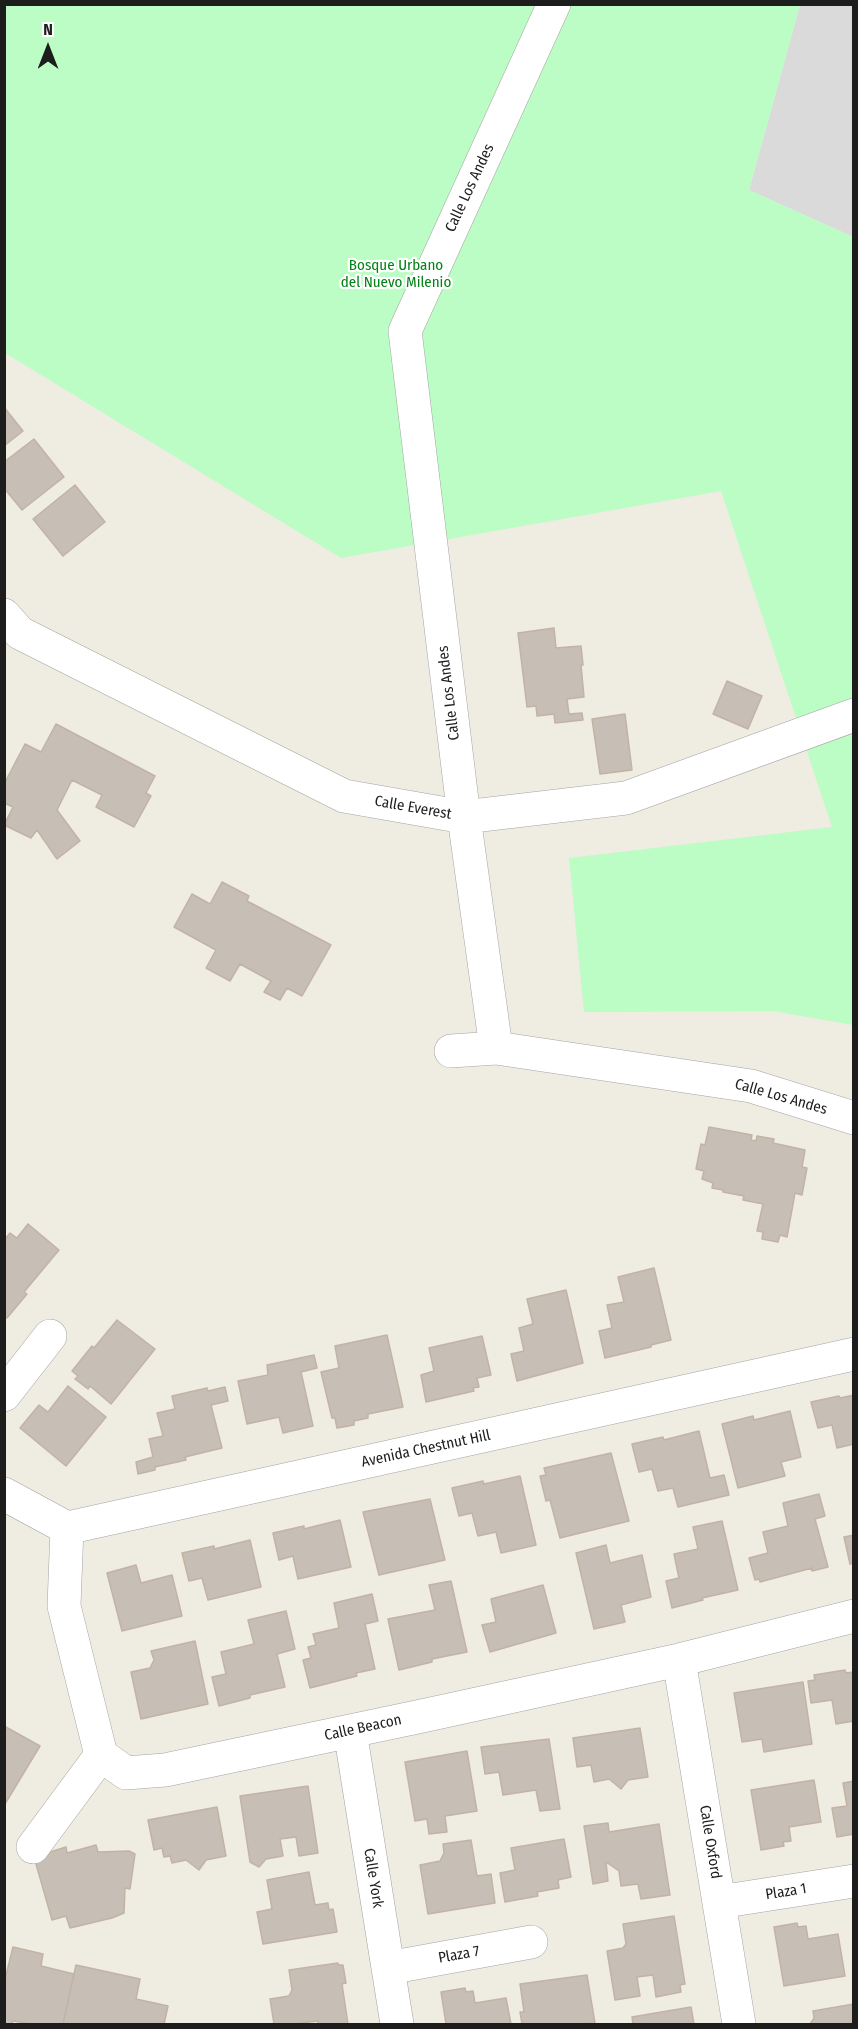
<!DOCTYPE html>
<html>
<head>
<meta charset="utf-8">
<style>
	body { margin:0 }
	#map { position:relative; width:858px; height:2029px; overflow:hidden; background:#efece2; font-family:"Fira Sans Condensed",sans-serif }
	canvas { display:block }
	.frame { position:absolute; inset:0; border:6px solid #1d1d1d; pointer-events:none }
	.north { position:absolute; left:18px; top:18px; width:60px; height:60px; -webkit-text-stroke:4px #fff; paint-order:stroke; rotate:0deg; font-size:16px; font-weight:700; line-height:24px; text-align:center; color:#1d1d1d }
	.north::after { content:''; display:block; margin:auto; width:21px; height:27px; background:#1d1d1d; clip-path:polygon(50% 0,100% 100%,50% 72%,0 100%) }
</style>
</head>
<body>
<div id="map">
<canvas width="858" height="2029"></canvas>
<div class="frame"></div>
<div class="north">N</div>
</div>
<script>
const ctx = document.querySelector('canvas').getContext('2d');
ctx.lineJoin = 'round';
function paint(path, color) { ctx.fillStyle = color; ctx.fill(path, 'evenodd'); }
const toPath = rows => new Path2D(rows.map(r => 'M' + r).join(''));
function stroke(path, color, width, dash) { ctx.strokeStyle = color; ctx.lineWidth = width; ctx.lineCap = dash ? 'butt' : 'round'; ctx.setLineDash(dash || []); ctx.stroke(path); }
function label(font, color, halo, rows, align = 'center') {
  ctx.font = font + ' "Fira Sans Condensed",sans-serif'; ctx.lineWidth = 4.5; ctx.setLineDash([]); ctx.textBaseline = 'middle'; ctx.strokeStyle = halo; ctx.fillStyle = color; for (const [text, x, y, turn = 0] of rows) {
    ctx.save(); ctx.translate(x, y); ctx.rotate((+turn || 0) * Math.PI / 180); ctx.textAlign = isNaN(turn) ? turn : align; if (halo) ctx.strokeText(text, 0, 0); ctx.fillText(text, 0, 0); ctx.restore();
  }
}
paint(toPath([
	[800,5,853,5,853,237,749,190]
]), '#dbdada');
paint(toPath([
	[4,5,800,5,749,190,853,237,853,1025,773,1011,584,1012,569,858,832,827,721,491,341,558,5,353]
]), '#bbfdc5');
const building = toPath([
	[4,407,23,431,4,446,4,407],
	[34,439,64,477,22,510,4,488,4,462,34,439],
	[75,485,105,522,63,556,33,519,75,485],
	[554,628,556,648,581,646,583,665,581,665,584,697,567,699,569,714,582,713,583,720,555,723,554,714,537,716,536,706,527,707,518,633,554,628],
	[727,681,762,696,748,729,713,714,727,681],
	[625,714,632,770,600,774,592,719,625,714],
	[56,724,155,776,146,793,151,796,134,827,96,807,102,795,72,780,57,810,80,841,57,859,37,830,31,838,4,825,13,807,4,803,4,784,25,744,41,752,56,724],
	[222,882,249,896,247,901,331,945,302,996,287,988,280,1000,264,992,271,981,240,964,230,981,206,968,216,950,174,927,192,894,210,904,222,882],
	[709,1127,752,1135,751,1140,756,1141,757,1136,774,1139,773,1143,805,1150,802,1167,807,1168,802,1195,795,1193,787,1237,780,1235,778,1242,762,1239,763,1232,757,1231,763,1204,743,1200,744,1196,723,1192,723,1190,712,1188,713,1183,702,1179,704,1171,696,1169,701,1144,705,1145,709,1127],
	[28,1224,59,1250,24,1292,27,1294,7,1318,4,1316,4,1240,10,1233,17,1238,28,1224],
	[654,1268,671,1340,651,1345,651,1347,605,1358,599,1331,612,1328,607,1305,624,1302,618,1277,654,1268],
	[566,1290,583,1363,517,1381,511,1354,524,1351,519,1328,533,1324,527,1299,566,1290],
	[117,1320,155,1349,111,1404,90,1386,88,1389,75,1379,78,1376,72,1371,92,1346,94,1348,117,1320],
	[387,1335,403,1407,368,1414,368,1418,354,1421,354,1425,337,1428,335,1418,332,1418,321,1372,339,1368,335,1346,387,1335],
	[482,1336,491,1375,477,1378,479,1387,473,1388,474,1391,426,1402,421,1375,434,1371,429,1348,482,1336],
	[314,1355,317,1368,301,1372,313,1426,283,1433,279,1417,247,1424,238,1381,268,1375,267,1365,314,1355],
	[68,1386,106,1417,66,1466,20,1428,39,1405,48,1412,68,1386],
	[225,1387,228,1401,211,1405,222,1448,185,1457,186,1460,155,1467,155,1470,138,1474,136,1462,153,1457,149,1439,163,1436,157,1413,175,1409,172,1396,207,1388,208,1391,225,1387],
	[854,1395,854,1444,837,1448,832,1425,818,1428,811,1402,839,1396,840,1398,854,1395],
	[790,1411,801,1457,781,1462,785,1476,738,1488,722,1424,753,1416,754,1420,790,1411],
	[699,1431,710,1478,724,1475,729,1495,678,1507,673,1488,658,1491,652,1469,639,1472,632,1444,663,1437,664,1440,699,1431],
	[611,1453,629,1521,560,1538,550,1500,546,1501,540,1476,546,1475,544,1468,611,1453],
	[520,1476,536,1545,501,1553,496,1532,478,1536,472,1513,459,1516,452,1488,483,1481,484,1484,520,1476],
	[819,1494,825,1516,815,1519,828,1567,812,1571,812,1568,760,1582,759,1579,755,1580,749,1558,768,1553,763,1532,788,1526,783,1503,819,1494],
	[430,1499,445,1560,379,1575,363,1512,430,1499],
	[340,1520,351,1567,298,1579,293,1556,279,1560,273,1533,304,1526,304,1529,340,1520],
	[722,1521,738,1590,702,1598,703,1600,672,1608,666,1581,679,1578,674,1554,698,1549,693,1527,722,1521],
	[854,1535,854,1563,850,1564,844,1537,854,1535],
	[250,1540,261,1587,208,1600,202,1578,189,1581,182,1553,214,1546,214,1549,250,1540],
	[606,1545,610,1563,642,1555,651,1597,621,1605,625,1622,594,1629,576,1553,606,1545],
	[136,1565,141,1583,172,1575,182,1616,122,1631,107,1573,136,1565],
	[451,1581,467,1652,432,1659,432,1662,399,1670,388,1619,435,1610,429,1585,451,1581],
	[543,1585,556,1633,490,1652,482,1625,496,1622,491,1599,543,1585],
	[372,1594,378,1621,365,1624,375,1669,356,1673,357,1676,310,1688,303,1660,311,1658,308,1647,316,1645,313,1634,339,1628,334,1603,372,1594],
	[286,1611,295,1649,277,1654,285,1687,250,1695,250,1698,219,1706,212,1677,226,1674,221,1652,254,1644,248,1620,286,1611],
	[195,1641,208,1704,141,1719,131,1672,150,1668,154,1660,151,1651,195,1641],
	[845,1670,846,1673,854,1672,854,1721,836,1724,832,1700,811,1703,808,1681,815,1680,814,1675,845,1670],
	[803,1682,812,1744,764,1752,762,1739,742,1742,734,1693,803,1682],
	[4,1726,40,1746,5,1804,4,1804,4,1726],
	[640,1728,648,1777,628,1780,621,1789,609,1779,594,1782,591,1765,577,1767,573,1738,640,1728],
	[549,1739,560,1809,540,1811,536,1790,503,1795,499,1772,485,1774,481,1747,549,1739],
	[467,1751,477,1811,445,1816,447,1832,429,1834,427,1819,415,1821,405,1762,467,1751],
	[814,1780,821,1822,789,1827,791,1841,783,1842,784,1846,761,1850,751,1790,814,1780],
	[854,1781,854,1834,837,1837,832,1808,847,1806,843,1783,854,1781],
	[308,1786,318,1853,299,1856,296,1837,280,1839,283,1856,266,1859,259,1867,250,1862,240,1796,308,1786],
	[217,1807,226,1856,206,1860,199,1870,186,1860,172,1863,170,1856,164,1857,162,1848,154,1850,148,1820,217,1807],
	[608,1823,609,1832,659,1824,670,1895,641,1899,638,1884,621,1886,619,1871,606,1862,608,1881,593,1884,584,1826,608,1823],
	[564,1839,571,1877,558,1880,559,1888,537,1892,538,1896,505,1902,500,1873,515,1870,511,1848,564,1839],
	[471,1840,477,1876,491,1874,495,1903,428,1914,420,1865,440,1861,444,1853,443,1844,471,1840],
	[96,1845,98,1852,129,1851,135,1854,130,1889,125,1888,124,1913,112,1918,70,1928,66,1916,52,1920,34,1857,66,1847,67,1853,96,1845],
	[309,1872,315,1905,328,1903,329,1910,333,1909,337,1932,263,1944,257,1912,272,1909,267,1880,309,1872],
	[674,1916,685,1984,680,1985,681,1992,656,1997,653,1975,637,1977,640,1996,615,2000,607,1951,623,1948,626,1944,623,1924,674,1916],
	[797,1923,798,1927,806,1926,808,1939,838,1934,845,1976,784,1986,774,1927,797,1923],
	[13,1947,43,1954,41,1966,74,1974,63,2024,31,2024,13,2021,12,2024,4,2024,4,1983,13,1947],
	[338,1963,338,1965,343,1965,346,1983,342,1984,348,2024,318,2024,318,2021,293,2024,274,2024,270,1999,289,1996,292,1990,289,1970,338,1963],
	[76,1965,140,1979,136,1999,168,2006,164,2024,63,2024,76,1965],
	[587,1975,595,2023,583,2024,522,2024,520,2012,524,2012,520,1984,587,1975],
	[465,1988,466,1992,473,1991,475,2003,506,1998,511,2024,446,2024,441,1992,465,1988],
	[854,2004,854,2024,810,2024,814,2018,813,2011,854,2004],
	[691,2007,694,2024,633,2024,632,2017,691,2007]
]);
paint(building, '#c7beb5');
stroke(building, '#c2b3a4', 1.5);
const street = toPath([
	[4,615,20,633,344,796,464,817,626,798,854,715],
	[496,1048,464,817,405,331,554,4],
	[451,1051,496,1048,751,1086,854,1118],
	[4,1395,50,1336],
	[4,1494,67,1528,854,1354],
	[67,1528,64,1606,101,1755,126,1773,165,1770,422,1716,679,1660,854,1616],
	[679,1660,739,2024],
	[350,1731,397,2024],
	[33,1847,101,1755],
	[719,1902,854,1881],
	[388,1968,531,1942]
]);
stroke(street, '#a4a4a4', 34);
stroke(street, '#fff', 33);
label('15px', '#1d1d1d', '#fff', [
	["Calle Los Andes",470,188,-65],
	["Calle Los Andes",449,693,-97],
	["Calle Everest",413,808,10],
	["Calle Los Andes",781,1097,16],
	["Avenida Chestnut Hill",426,1449,-12],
	["Calle Beacon",363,1728,-12],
	["Calle Oxford",710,1842,81],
	["Calle York",373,1878,81],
	["Plaza 1",786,1892,-9],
	["Plaza 7",459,1955,-10]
]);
label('15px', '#038316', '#fff', [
	["Bosque Urbano",396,266],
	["del Nuevo Milenio",396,283]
]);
</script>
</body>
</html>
